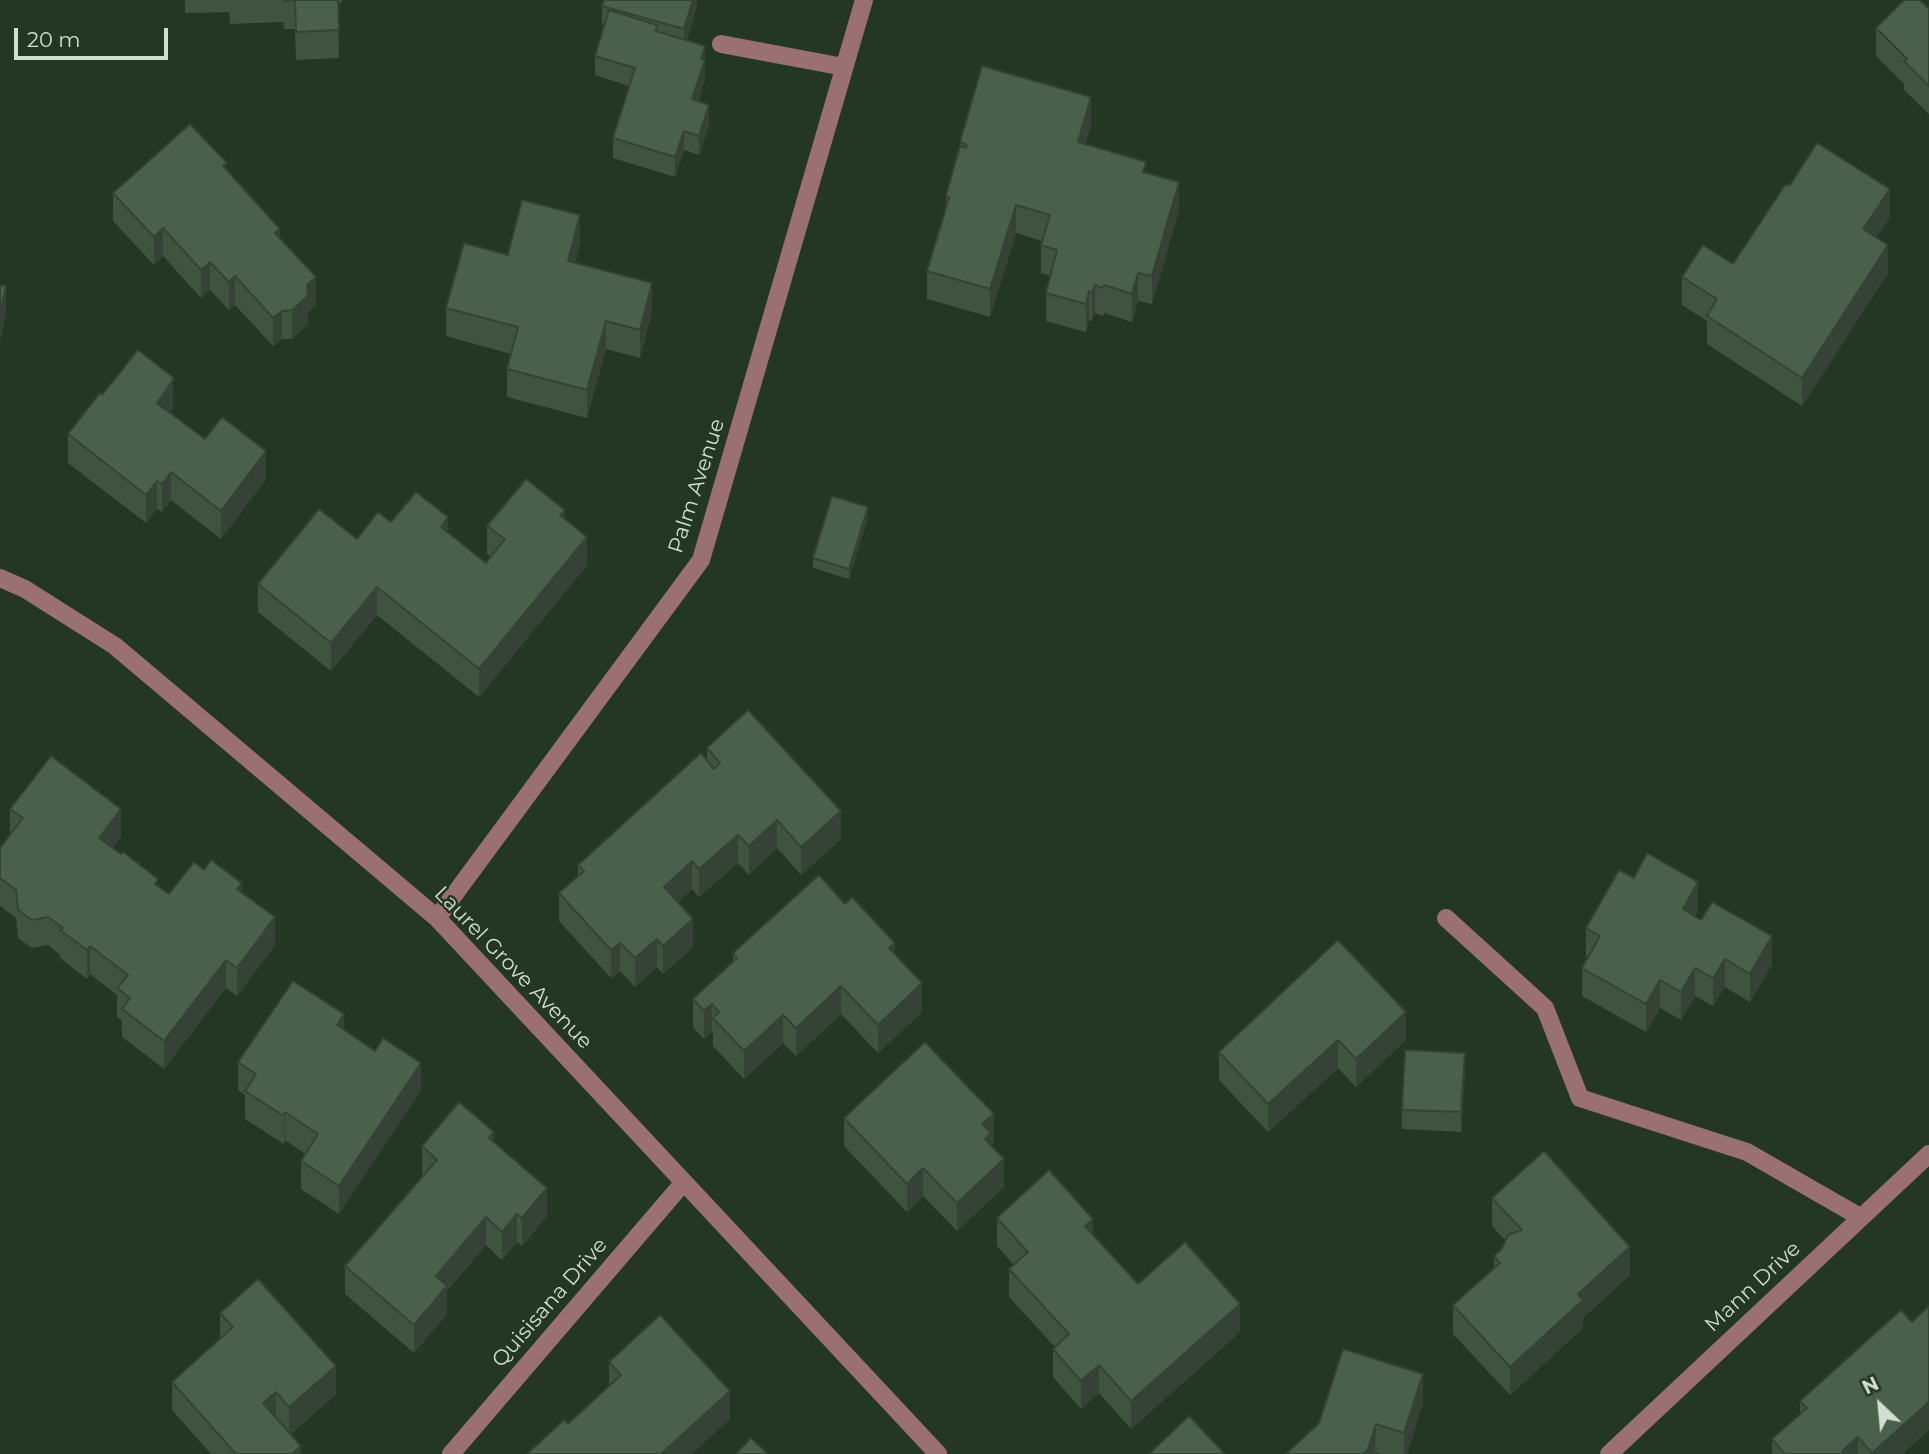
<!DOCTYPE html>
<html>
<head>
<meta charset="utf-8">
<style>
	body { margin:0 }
	#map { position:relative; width:1929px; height:1454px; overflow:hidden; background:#233724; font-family:Montserrat,sans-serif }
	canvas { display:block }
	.north { position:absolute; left:1845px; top:1370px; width:70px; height:70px; -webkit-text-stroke:5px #233724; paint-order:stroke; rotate:334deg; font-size:19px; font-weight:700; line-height:28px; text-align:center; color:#d1ded2 }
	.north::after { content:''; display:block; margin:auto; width:24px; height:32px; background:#d1ded2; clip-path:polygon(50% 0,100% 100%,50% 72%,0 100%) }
	.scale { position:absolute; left:14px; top:28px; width:154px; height:32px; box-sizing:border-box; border:4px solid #d1ded2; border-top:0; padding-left:9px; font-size:21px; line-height:24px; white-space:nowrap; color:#d1ded2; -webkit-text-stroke:5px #233724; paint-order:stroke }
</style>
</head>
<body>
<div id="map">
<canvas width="1929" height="1454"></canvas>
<div class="north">N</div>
<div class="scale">20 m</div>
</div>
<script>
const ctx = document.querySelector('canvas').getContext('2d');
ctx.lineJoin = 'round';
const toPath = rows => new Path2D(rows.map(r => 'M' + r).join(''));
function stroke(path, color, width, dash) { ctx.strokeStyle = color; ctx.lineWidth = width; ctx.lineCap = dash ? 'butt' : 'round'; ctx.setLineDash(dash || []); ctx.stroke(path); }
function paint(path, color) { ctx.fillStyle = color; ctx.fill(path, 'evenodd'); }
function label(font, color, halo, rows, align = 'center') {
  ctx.font = font + ' Montserrat,sans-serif'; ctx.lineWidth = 5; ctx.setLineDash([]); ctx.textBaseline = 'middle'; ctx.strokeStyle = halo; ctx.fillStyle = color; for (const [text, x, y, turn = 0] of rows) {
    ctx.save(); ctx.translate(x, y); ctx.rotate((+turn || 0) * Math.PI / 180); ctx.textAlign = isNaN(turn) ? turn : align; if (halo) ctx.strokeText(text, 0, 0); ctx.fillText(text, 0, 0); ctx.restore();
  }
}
stroke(toPath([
	[721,44,844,67],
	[0,578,25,589,115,646,437,918,938,1454],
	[437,918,701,560,864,0],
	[1446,918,1545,1008,1580,1098,1747,1152,1860,1217],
	[451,1454,684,1182],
	[1609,1454,1929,1154]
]), '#9b7072', 18);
paint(toPath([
	[185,0,343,0,338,5,339,58,296,60,295,29,284,29,283,22,230,24,229,12,185,13],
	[697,0,697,6,687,40,705,66,705,79,698,101,709,125,699,155,684,150,675,177,613,158,613,138,629,86,595,75,595,56,604,26,602,25,602,6],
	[1929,9,1929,114,1904,90,1904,84,1876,56,1876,28],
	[1091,125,1085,144,1146,172,1179,210,1152,304,1138,301,1132,322,1104,313,1103,316,1095,313,1092,321,1089,320,1086,332,1046,321,1046,293,1050,276,1041,273,1041,245,1042,241,1016,233,990,317,927,299,927,271,946,210,946,195,960,147,960,142],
	[227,170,280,238,316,305,308,312,308,324,292,339,282,339,273,346,235,305,229,310,210,290,201,298,163,256,154,265,113,221,113,193],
	[1890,217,1876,238,1888,273,1802,406,1707,344,1707,321,1682,305,1682,277,1733,264],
	[580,243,575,263,652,311,640,358,606,349,587,418,507,397,507,369,511,354,446,336,446,308,508,255],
	[102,395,173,408,170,413,205,439,266,479,221,539,171,500,162,512,157,509,146,523,68,463,68,434],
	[868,517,849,579,813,568,813,558],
	[565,519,587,565,479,697,377,615,331,671,258,612,258,584,391,522,448,532,486,563,491,557,487,554,487,526],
	[707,748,841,839,801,875,777,848,749,875,738,863,699,897,692,889,678,902,693,947,663,974,657,967,635,987,620,971,611,978,559,921,559,893,578,876,578,865,707,760],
	[10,809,121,837,112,848,169,894,204,870,242,892,275,945,237,996,226,988,164,1069,122,1037,122,1021,117,1017,117,995,90,974,87,979,60,958,60,955,48,945,32,948,18,938,16,918,0,906,0,848,10,835],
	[1634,878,1698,910,1695,916,1772,964,1750,1002,1725,987,1713,1006,1695,996,1681,1020,1660,1008,1646,1032,1582,996,1582,968,1588,957,1586,956,1586,928],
	[845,904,895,954,922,1012,878,1053,841,1014,796,1056,783,1043,744,1079,713,1046,713,1034,712,1032,704,1039,693,1027,693,999,733,962,733,953],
	[1406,1012,1406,1040,1356,1087,1338,1068,1268,1132,1219,1080,1219,1052],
	[344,1030,421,1091,339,1214,301,1189,301,1161,305,1154,285,1140,284,1144,245,1119,245,1095,238,1090,238,1062],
	[1465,1073,1461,1132,1402,1129,1402,1110],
	[844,1118,994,1142,991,1145,1004,1187,957,1231,923,1196,907,1212,844,1146],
	[494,1143,547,1216,522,1246,517,1242,502,1260,486,1245,447,1291,447,1314,414,1353,345,1294,345,1266,423,1176,422,1175,422,1146],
	[1492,1198,1630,1275,1583,1318,1583,1328,1510,1395,1453,1334,1453,1305,1494,1268,1494,1256,1501,1250,1505,1240,1492,1226],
	[997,1218,1093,1235,1138,1284,1240,1332,1131,1429,1099,1393,1081,1409,1053,1377,1053,1349,1055,1347,1009,1297,1009,1269,1014,1265,997,1246],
	[1929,1306,1929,1430,1902,1454,1772,1454,1772,1439,1800,1414,1800,1401,1912,1322],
	[220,1313,336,1394,291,1434,301,1454,211,1454,172,1410,172,1382,220,1339],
	[609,1362,730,1419,691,1454,527,1454,568,1424,609,1386],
	[1423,1402,1407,1454,1381,1454,1376,1453,1286,1454]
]), '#405341');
paint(toPath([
	[693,0,697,0,697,6,684,49,684,29],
	[705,46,705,79,692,119,692,99,701,59],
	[1091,97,1091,125,1078,170,1078,142],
	[709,105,709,125,699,155,699,136],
	[684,131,684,150,675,177,675,157],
	[1179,182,1179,210,1152,304,1152,276],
	[1890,189,1890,217,1863,257,1863,229],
	[1016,205,1016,233,990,317,990,289],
	[580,215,580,243,568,289,568,261],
	[163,228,163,256,154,265,154,237],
	[280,229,280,257,275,233],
	[1888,245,1888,273,1802,406,1802,378],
	[210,262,210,290,201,298,201,270],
	[1138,273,1138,301,1132,322,1132,294],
	[235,276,235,305,229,310,229,282],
	[316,277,316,305,308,312,308,324,292,339,292,310,307,285],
	[652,283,652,311,640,358,640,330],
	[1095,285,1095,313,1092,321,1092,293],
	[6,286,6,314,0,343,0,315],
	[1089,291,1089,320,1086,332,1086,304],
	[282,311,282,339,273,346,273,318],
	[606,321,606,349,587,418,587,390],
	[173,380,173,408,157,431,157,403],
	[266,451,266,479,221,539,221,511],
	[171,472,171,500,162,512,162,484],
	[157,481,157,509,146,523,146,495],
	[868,507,868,517,849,579,849,569],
	[565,510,565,538,560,515],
	[448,517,448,546,441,527],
	[587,537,587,565,479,697,479,669],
	[377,587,377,615,331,671,331,643],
	[121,809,121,837,99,866,99,838],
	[841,811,841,839,801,875,801,847],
	[777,820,777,848,749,875,749,846],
	[738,835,738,863,699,897,699,869],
	[692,861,692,889,664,915,664,887],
	[1698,882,1698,910,1683,937,1683,909],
	[242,883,242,912,237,889],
	[275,917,275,945,237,996,237,968],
	[693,919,693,947,663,974,663,946],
	[1772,936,1772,964,1750,1002,1750,974],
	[657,939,657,967,635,987,635,958],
	[620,943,620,971,611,978,611,950],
	[895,943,895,971,889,948],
	[90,946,90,974,87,979,87,950],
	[1725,959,1725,987,1713,1006,1713,978],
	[226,960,226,988,164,1069,164,1041],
	[1695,968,1695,996,1681,1020,1681,992],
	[1660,980,1660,1008,1646,1032,1646,1004],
	[922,983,922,1012,878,1053,878,1025],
	[841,986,841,1014,796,1056,796,1028],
	[712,1004,712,1032,704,1039,704,1011],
	[1406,1012,1406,1040,1356,1087,1356,1059],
	[344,1014,344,1043,337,1025],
	[783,1015,783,1043,744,1079,744,1051],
	[1338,1040,1338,1068,1268,1132,1268,1104],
	[1465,1053,1465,1073,1461,1132,1461,1112],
	[421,1063,421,1091,339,1214,339,1186],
	[285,1112,285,1140,284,1144,284,1116],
	[994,1114,994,1142,991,1144,991,1162,982,1124],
	[494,1132,494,1160,489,1138],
	[1004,1159,1004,1187,957,1231,957,1203],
	[923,1168,923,1196,907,1212,907,1184],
	[547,1188,547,1216,522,1246,522,1218],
	[517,1214,517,1242,502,1260,502,1232],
	[486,1217,486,1245,447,1291,447,1314,414,1353,414,1325,436,1276],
	[1093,1219,1093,1247,1085,1226],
	[1630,1247,1630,1275,1583,1318,1583,1328,1510,1395,1510,1367,1578,1294],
	[1240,1304,1240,1332,1131,1429,1131,1401],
	[1099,1365,1099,1393,1081,1409,1081,1381],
	[336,1366,336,1394,289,1435,289,1407],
	[1423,1374,1423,1402,1407,1454,1404,1454,1404,1433],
	[730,1391,730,1419,691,1454,661,1454],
	[276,1392,276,1420,263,1403],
	[1929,1402,1929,1430,1902,1454,1872,1454,1872,1453],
	[1376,1424,1375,1454,1363,1454],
	[1858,1437,1858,1454,1842,1454,1842,1451],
	[301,1446,301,1454,292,1454]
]), '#344335');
const building = toPath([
	[284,0,338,0,339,30,296,32,295,0,284,1,284,0],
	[604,0,693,0,684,29,602,6,604,0],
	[1904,0,1920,0,1929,9,1929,86,1904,61,1907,59,1876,28,1904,0],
	[609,10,657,25,656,31,705,46,701,59,705,60,692,99,709,105,699,136,684,131,675,157,613,138,635,68,595,56,609,10],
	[982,66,1091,97,1078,142,1146,162,1143,172,1179,182,1152,276,1138,273,1132,294,1104,285,1103,288,1095,285,1092,293,1089,291,1086,304,1046,293,1057,250,1041,245,1050,215,1016,205,990,289,927,271,949,198,946,195,960,146,966,148,967,145,960,142,982,66],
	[190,124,227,163,223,166,280,229,275,233,316,277,307,285,308,296,292,310,282,311,273,318,235,276,229,282,210,262,201,270,163,228,154,237,113,193,190,124],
	[1817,143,1890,189,1863,229,1888,245,1802,378,1707,316,1717,299,1682,277,1703,245,1733,264,1785,185,1790,185,1817,143],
	[522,200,580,215,568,261,652,283,640,330,606,321,587,390,507,369,518,327,446,308,464,243,508,255,522,200],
	[0,285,6,286,0,315,0,285],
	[138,350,173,377,173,380,157,403,205,439,222,417,266,451,221,511,171,472,162,484,157,481,146,495,68,434,100,393,102,395,138,350],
	[526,479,565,510,560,515,587,537,479,669,377,587,331,643,258,584,319,509,357,539,378,512,391,522,416,492,448,517,441,527,486,563,505,539,487,526,526,479],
	[832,496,868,507,849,569,813,558,832,496],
	[748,710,841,811,801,847,777,820,749,846,738,835,699,869,692,861,664,887,693,919,663,946,657,939,635,958,620,943,611,950,559,893,584,871,578,865,701,753,714,769,720,763,707,748,748,710],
	[51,756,121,809,99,838,121,854,123,852,158,879,155,884,169,894,194,862,204,870,211,860,242,883,237,889,275,917,237,968,226,960,164,1041,122,1009,130,998,117,988,128,975,90,946,87,950,60,930,63,928,48,917,32,920,18,910,16,890,0,878,0,848,23,818,10,809,51,756],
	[1647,853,1698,882,1683,909,1701,920,1712,902,1772,936,1750,974,1725,959,1713,978,1695,968,1681,992,1660,980,1646,1004,1582,968,1600,936,1586,928,1619,870,1634,878,1647,853],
	[819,875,845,904,852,897,895,943,889,948,922,983,878,1025,841,986,796,1028,783,1015,744,1051,713,1018,719,1012,712,1004,704,1011,693,999,737,958,733,953,819,875],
	[1338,940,1406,1012,1356,1059,1338,1040,1268,1104,1219,1052,1338,940],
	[293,981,344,1014,337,1025,375,1051,383,1038,421,1063,339,1186,301,1161,318,1134,285,1112,284,1116,245,1091,256,1074,238,1062,293,981],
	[925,1042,994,1114,982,1124,991,1133,985,1139,1004,1159,957,1203,923,1168,907,1184,844,1118,925,1042],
	[1405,1050,1465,1053,1461,1112,1402,1110,1405,1050],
	[459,1102,494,1132,489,1138,547,1188,522,1218,517,1214,502,1232,486,1217,436,1276,447,1286,414,1325,345,1266,437,1160,422,1146,459,1102],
	[1544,1151,1630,1247,1578,1294,1583,1300,1510,1367,1453,1305,1500,1263,1494,1256,1501,1250,1508,1235,1522,1230,1492,1198,1544,1151],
	[1049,1170,1093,1219,1085,1226,1138,1284,1185,1242,1240,1304,1131,1401,1099,1365,1081,1381,1053,1349,1069,1334,1009,1269,1028,1252,997,1218,1049,1170],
	[258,1279,336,1366,289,1407,276,1392,263,1403,301,1446,292,1454,236,1454,172,1382,233,1327,220,1313,258,1279],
	[1929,1306,1929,1402,1872,1453,1858,1437,1842,1451,1845,1454,1785,1454,1772,1439,1807,1408,1800,1401,1901,1310,1912,1322,1929,1306],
	[660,1315,730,1391,661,1454,527,1454,564,1420,568,1424,621,1375,609,1362,660,1315],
	[1343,1349,1423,1374,1404,1433,1376,1424,1368,1449,1363,1454,1286,1454,1319,1423,1343,1349],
	[1189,1416,1225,1454,1149,1454,1189,1416],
	[751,1438,768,1454,736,1454,751,1438]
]);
paint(building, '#4a604c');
stroke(building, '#344335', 2);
label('21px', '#d1ded2', '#233724', [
	["Palm Avenue",697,486,-72],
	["Laurel Grove Avenue",513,968,46],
	["Mann Drive",1753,1287,-43],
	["Quisisana Drive",550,1303,-49]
]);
</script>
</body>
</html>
